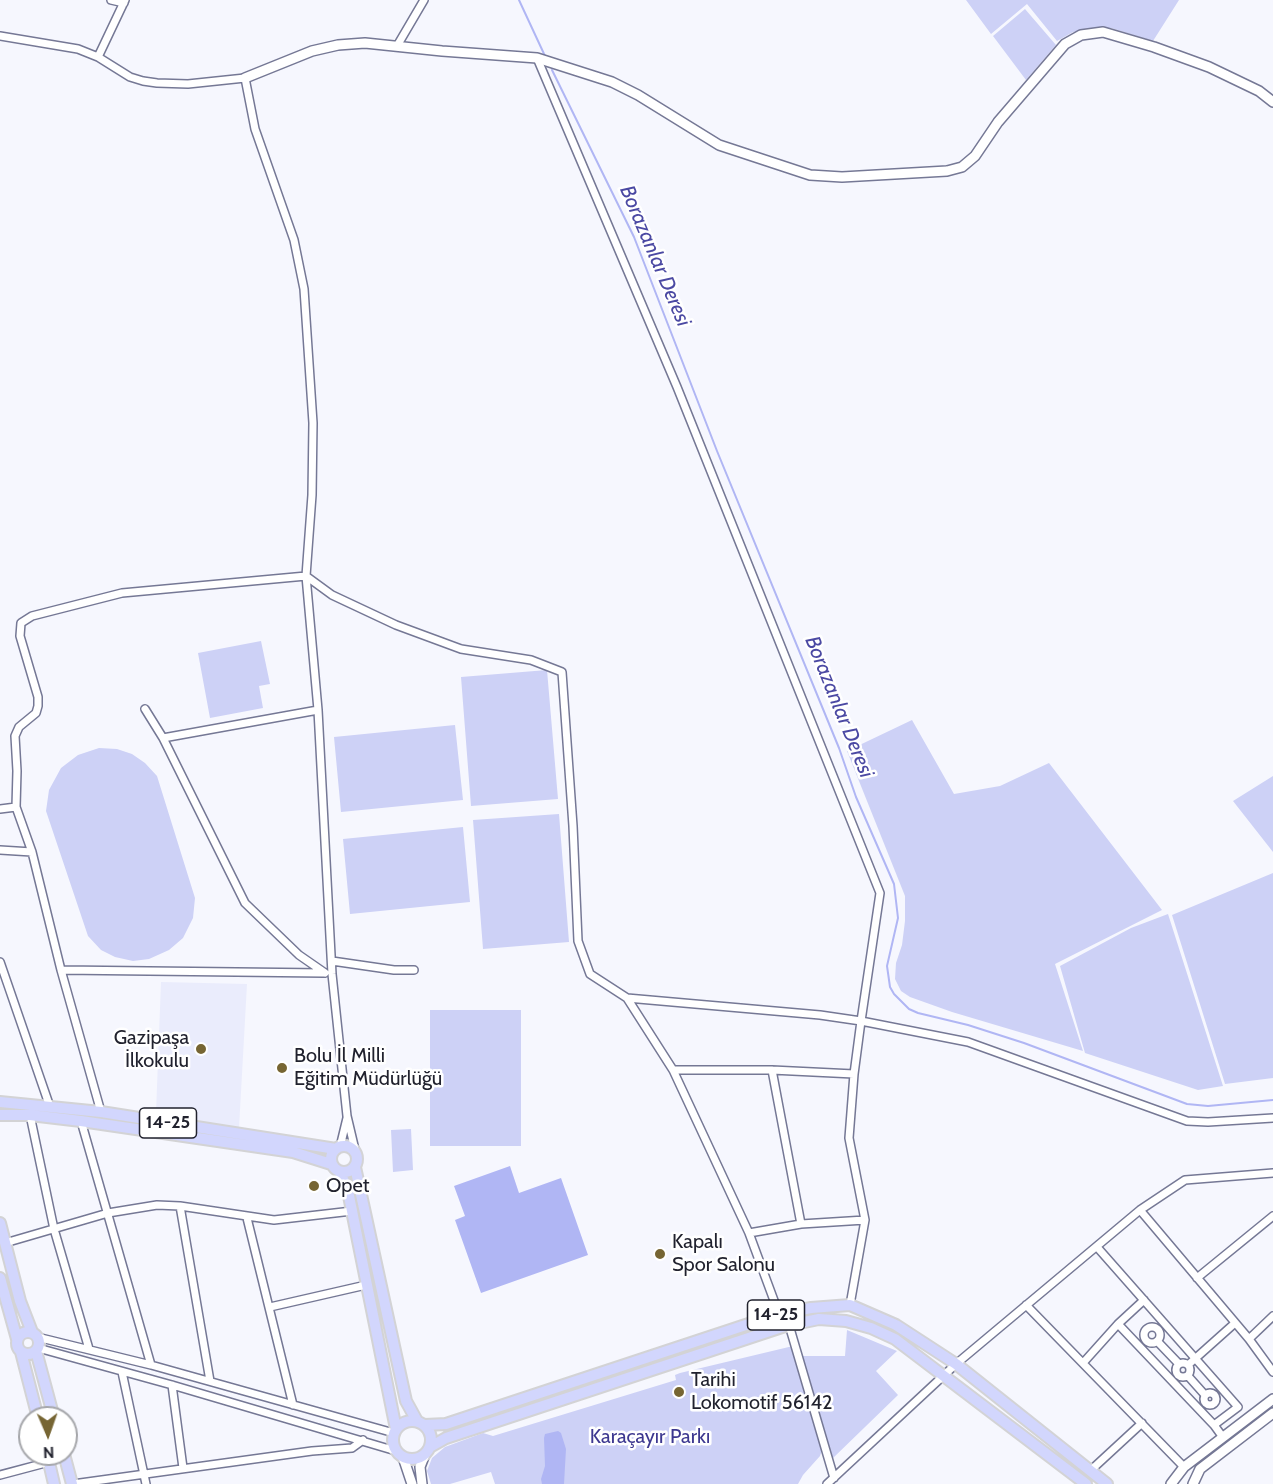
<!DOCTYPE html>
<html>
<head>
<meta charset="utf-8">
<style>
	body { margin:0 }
	#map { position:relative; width:1273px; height:1484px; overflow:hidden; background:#f6f7fe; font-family:Cabin,sans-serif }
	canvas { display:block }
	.north { position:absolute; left:18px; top:1406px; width:60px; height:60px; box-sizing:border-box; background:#fff; border:2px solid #a6a7ab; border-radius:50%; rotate:178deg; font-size:16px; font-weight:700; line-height:24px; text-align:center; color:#21222e }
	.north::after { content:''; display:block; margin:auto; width:21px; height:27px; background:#766533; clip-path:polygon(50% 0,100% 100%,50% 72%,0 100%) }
</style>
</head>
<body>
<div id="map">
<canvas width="1273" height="1484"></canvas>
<div class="north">N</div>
</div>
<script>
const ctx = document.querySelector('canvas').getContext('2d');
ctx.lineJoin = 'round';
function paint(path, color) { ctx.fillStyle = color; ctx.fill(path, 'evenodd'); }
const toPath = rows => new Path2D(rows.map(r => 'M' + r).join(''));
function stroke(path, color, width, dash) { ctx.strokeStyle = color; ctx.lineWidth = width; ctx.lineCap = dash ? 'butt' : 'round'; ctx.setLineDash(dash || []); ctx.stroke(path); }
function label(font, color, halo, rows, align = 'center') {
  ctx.font = font + ' Cabin,sans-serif'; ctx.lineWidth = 5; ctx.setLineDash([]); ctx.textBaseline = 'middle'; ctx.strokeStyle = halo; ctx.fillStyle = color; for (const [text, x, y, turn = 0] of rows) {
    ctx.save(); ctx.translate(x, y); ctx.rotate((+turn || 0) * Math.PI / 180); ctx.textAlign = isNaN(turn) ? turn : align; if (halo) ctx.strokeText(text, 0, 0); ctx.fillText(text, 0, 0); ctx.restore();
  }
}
paint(toPath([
	[161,982,247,984,239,1128,156,1113]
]), '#eaecfc');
paint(toPath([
	[966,0,1179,0,1153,41,1111,28,1073,32,1057,41,1027,4,991,34],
	[1025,9,1056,45,1026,80,993,36],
	[261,641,270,684,259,686,263,708,210,718,198,653],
	[547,670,558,799,471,806,461,677],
	[912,720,954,794,1000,786,1049,763,1162,910,1055,964,1083,1051,952,1012,910,997,901,991,895,979,896,963,902,945,905,921,905,896,847,751],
	[455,725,463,800,341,812,334,737],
	[99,748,117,749,132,754,145,763,157,776,195,898,193,918,183,938,169,950,149,959,133,961,115,957,101,950,88,936,46,811,49,790,61,768,78,755],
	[1273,776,1273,852,1233,801],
	[559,814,569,942,483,949,473,820],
	[463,827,470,902,350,914,343,839],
	[1273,873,1273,1078,1225,1084,1172,915],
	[1168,914,1223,1086,1198,1090,1085,1053,1060,966,1131,928],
	[430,1010,521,1010,521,1146,430,1146],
	[411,1129,413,1170,393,1172,391,1130],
	[847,1330,897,1351,876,1371,898,1395,831,1460,801,1356,845,1356],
	[793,1346,822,1450,820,1456,803,1475,798,1484,495,1484,491,1472,450,1484,431,1484,427,1471,432,1458,445,1447,483,1433,493,1436,676,1380,675,1375,680,1373]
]), '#cdd1f6');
paint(toPath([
	[510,1166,519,1193,561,1178,588,1255,481,1293,455,1220,465,1216,454,1186],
	[558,1431,561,1433,566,1449,564,1484,542,1484,541,1479,545,1466,544,1438,545,1434]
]), '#b0b6f4');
stroke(toPath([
	[519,0,545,56],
	[552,70,634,237,717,451,839,748,856,797,894,884,898,918,887,966,890,987,894,994,909,1009,918,1013,968,1025,1024,1043,1187,1104,1208,1106,1273,1100]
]), '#b0b6f4', 2);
const street = toPath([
	[111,0,124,3],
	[0,36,78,49,98,57,130,77,143,81,157,83,188,84,245,78,255,129,294,240,304,289,313,423,312,495,306,576,318,710,332,974,347,1116,356,1154],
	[397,46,424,0],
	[98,57,125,0],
	[537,58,677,387,880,893,861,1021,820,1015,627,998],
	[145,709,163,738,318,710],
	[163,738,245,903,299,955,325,973],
	[0,809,16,807],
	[0,850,32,852],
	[332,961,394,970,414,970],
	[0,962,50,1107],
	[61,970,324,973],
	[673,1070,772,1070,854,1074],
	[772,1070,801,1224],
	[101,1112,61,970,32,852,16,807,17,771,15,736,19,727,36,713,38,706,38,697,20,636,21,623,32,616,122,593,306,576,332,595,396,625,461,649,531,660,562,672,573,826,578,941,590,974,627,998,673,1070,749,1233,779,1314],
	[30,1115,54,1229,89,1349],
	[81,1121,151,1365],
	[340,1147,347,1118],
	[180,1206,210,1381],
	[1140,1210,1249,1339,1273,1372],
	[247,1218,293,1405],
	[749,1233,801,1224,865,1220],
	[5,1243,108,1213,157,1205,180,1206,274,1220,352,1211],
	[1097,1247,1238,1407,1214,1425,1222,1436],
	[1197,1278,1273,1216],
	[850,1305,865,1220,849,1138,854,1074,861,1021,968,1042,1187,1121,1208,1122,1273,1118],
	[1026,1305,1184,1467],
	[270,1307,366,1285],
	[1118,1324,1144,1300],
	[789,1325,834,1478],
	'1144 1335a8 8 0 1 1 16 0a8 8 0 1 1-16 0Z',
	[37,1337,151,1365,394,1433],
	[1249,1339,1273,1316],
	[1157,1341,1179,1364],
	[38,1348,172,1385,396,1451],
	'1176 1370a7 7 0 1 1 14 0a7 7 0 1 1-14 0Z',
	[1083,1363,1118,1324,1214,1425],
	[1188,1365,1235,1323],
	[122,1372,146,1484],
	[1188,1376,1205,1395],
	[172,1385,183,1468],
	'1204 1399a6 6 0 1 1 12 0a6 6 0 1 1-12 0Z',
	[1090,1471,1142,1423],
	[0,1475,49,1462],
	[73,1484,312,1451,352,1448,363,1440],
	[827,1484,956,1364,1140,1210,1185,1180,1273,1173]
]);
const secondary = toPath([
	[245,78,312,51,338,45,365,43,442,51,537,58,612,82,638,95,719,145,810,175,842,177,947,171,962,167,975,156,998,122,1065,44,1081,35,1103,32,1154,47,1209,67,1259,91,1273,102],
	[403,1457,412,1484],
	[422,1484,420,1467,425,1454],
	[1171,1484,1184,1467,1273,1399],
	[1193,1484,1200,1469,1273,1413]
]);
const primary = toPath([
	[0,1102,101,1112,336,1149],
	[0,1115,30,1115,81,1121,293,1152,331,1164],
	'331 1159a13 13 0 1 1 26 0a13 13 0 1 1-26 0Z',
	[355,1167,406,1401,417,1421],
	[340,1172,348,1191,396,1429],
	[0,1223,20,1301,32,1332],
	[0,1278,17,1339],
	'17 1343a11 11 0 1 1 22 0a11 11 0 1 1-22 0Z',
	[36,1351,54,1418],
	[21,1352,38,1418],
	'393 1440a19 19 0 1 1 38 0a19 19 0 1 1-38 0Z',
	[425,1425,446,1424,779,1314,811,1308,850,1305,896,1325,956,1364,1107,1484],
	[430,1447,446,1438,785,1326,819,1319,846,1321,871,1328,895,1339,1086,1484],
	[47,1454,54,1484],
	[64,1454,72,1484]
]);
stroke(street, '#757895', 10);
stroke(secondary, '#757895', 12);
stroke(primary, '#d3d3d5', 14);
stroke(street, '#fff', 7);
stroke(secondary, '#fff', 9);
stroke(primary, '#d2d6fd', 10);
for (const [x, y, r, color] of [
	[201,1049,6,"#766533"],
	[282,1068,6,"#766533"],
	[314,1186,6,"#766533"],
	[660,1254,6,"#766533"],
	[679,1392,6,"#766533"]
]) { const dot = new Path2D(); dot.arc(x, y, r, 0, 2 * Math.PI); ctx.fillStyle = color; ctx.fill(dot); stroke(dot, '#fff', 2); }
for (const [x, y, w] of [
	[168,1123,57],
	[776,1315,57]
]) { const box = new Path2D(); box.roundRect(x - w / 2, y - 15, w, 30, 4.5); ctx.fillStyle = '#fff'; ctx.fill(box); stroke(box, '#21222e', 1.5); }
label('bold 18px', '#21222e', null, [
	["14-25",168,1123],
	["14-25",776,1315]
]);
label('20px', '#21222e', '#fff', [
	["Gazipaşa",189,1038,"right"],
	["İlkokulu",189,1061,"right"],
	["Bolu İl Milli",294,1056],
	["Eğitim Müdürlüğü",294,1079],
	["Opet",326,1186],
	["Kapalı",672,1242],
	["Spor Salonu",672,1265],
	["Tarihi",691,1380],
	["Lokomotif 56142",691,1403]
], 'left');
label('20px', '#3d3890', '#fff', [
	["Karaçayır Parkı",650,1437]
]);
label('italic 21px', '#4b49a3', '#fff', [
	["Borazanlar Deresi",655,256,67],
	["Borazanlar Deresi",839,707,68]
]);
</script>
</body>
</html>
